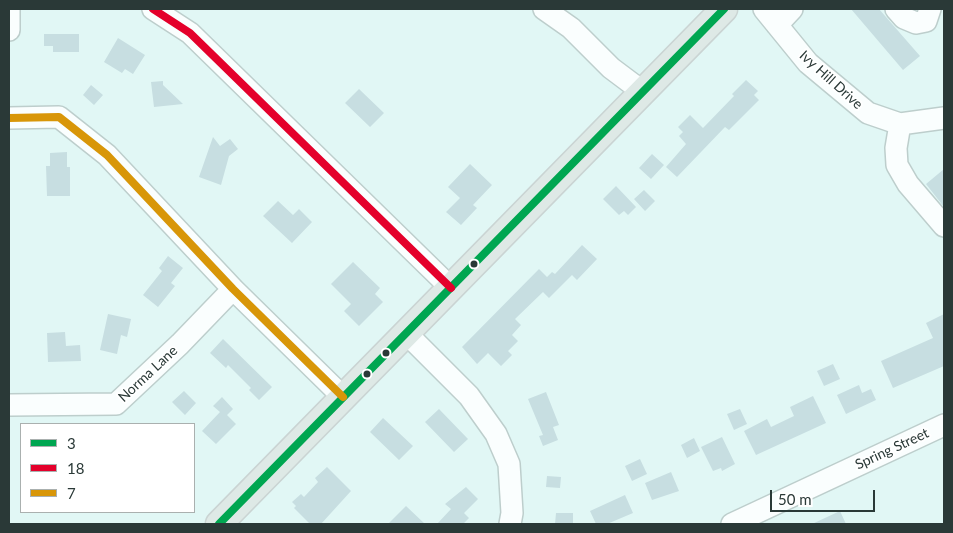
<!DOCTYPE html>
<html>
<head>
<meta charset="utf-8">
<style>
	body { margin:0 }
	#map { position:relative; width:953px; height:533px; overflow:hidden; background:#e1f7f5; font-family:Lato,sans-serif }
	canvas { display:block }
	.frame { position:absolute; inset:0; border:10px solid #2a3937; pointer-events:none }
	.legend { position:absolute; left:20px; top:423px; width:175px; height:90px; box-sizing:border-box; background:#fff; border:1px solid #aab0af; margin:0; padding:6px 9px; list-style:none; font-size:15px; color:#2a3937 }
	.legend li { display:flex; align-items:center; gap:10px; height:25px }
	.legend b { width:25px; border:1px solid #aab0af }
	.scale { position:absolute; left:770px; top:490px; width:105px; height:22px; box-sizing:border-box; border:2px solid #2a3937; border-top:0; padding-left:6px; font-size:15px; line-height:18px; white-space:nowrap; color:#2a3937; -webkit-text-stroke:4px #fff; paint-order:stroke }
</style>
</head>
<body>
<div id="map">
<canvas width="953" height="533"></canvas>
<div class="frame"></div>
<ul class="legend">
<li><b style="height:6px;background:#00a651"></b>3</li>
<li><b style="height:6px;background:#e4002b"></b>18</li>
<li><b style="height:6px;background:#d89608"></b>7</li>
</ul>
<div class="scale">50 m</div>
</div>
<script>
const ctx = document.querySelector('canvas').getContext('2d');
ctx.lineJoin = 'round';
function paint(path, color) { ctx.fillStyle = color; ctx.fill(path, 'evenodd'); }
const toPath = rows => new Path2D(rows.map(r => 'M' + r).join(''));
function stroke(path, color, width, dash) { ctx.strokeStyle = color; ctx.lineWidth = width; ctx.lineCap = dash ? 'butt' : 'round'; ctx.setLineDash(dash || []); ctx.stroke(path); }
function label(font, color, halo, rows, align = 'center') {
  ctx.font = font + ' Lato,sans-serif'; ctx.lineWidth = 4; ctx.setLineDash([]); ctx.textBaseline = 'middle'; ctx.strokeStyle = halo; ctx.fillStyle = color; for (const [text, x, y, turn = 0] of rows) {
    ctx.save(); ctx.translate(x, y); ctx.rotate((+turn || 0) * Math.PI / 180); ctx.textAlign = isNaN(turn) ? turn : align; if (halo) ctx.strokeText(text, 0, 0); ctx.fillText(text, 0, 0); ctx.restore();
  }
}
paint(toPath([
	[851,9,879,9,920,56,903,70],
	[44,34,79,34,79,52,53,52,53,46,44,46],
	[118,38,145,55,133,74,125,69,122,73,104,62],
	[746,80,758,91,754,95,759,100,729,130,725,127,677,177,666,167,686,144,679,136,683,132,678,127,690,115,703,128,734,96,732,94],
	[163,81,163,85,183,104,154,107,151,82],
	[91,85,103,95,94,105,83,95],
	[359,89,384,113,370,127,345,103],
	[213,137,220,146,230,139,238,149,229,156,221,185,199,177],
	[67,152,67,167,70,167,70,196,47,196,46,166,50,166,50,153],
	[652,154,664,165,651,179,639,168],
	[470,164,492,185,473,205,477,208,461,225,446,212,460,198,448,187],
	[944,169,944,207,926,184],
	[616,186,636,207,628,215,624,211,619,215,603,199],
	[644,190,655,201,645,211,634,199],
	[278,201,293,215,299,209,312,222,292,243,263,216],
	[582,245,597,259,577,280,572,275,549,298,543,292,515,319,521,325,512,335,518,341,508,351,512,355,501,366,488,353,477,364,462,347,539,269,547,277,552,272,555,274],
	[168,256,183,268,171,283,175,286,158,307,143,295,162,271,159,268],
	[353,262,380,288,375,294,383,302,359,326,344,311,351,304,331,284],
	[108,314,131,319,127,337,121,335,117,354,100,350],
	[944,314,944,366,893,388,881,361,933,338,926,323],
	[65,332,66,346,80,345,81,361,48,362,47,333],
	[223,339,272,387,259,400,249,390,251,388,228,365,226,368,210,353],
	[833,364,840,379,824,386,817,371],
	[859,385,862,393,871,389,876,400,846,414,837,395],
	[184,391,196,403,185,415,172,402],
	[546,392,559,425,553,427,558,440,543,446,539,436,543,435,528,399],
	[813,396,826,423,756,455,744,431,767,419,771,427,794,416,790,407],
	[222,397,233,409,227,415,236,424,216,444,202,431,220,412,213,406],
	[439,409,468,439,454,452,425,422],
	[740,409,747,424,734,430,727,414],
	[383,418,413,446,399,460,370,432],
	[722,437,735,464,722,471,721,468,713,471,701,447],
	[694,438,700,451,687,458,681,445],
	[640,459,647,474,632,481,625,466],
	[327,467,351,491,321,524,310,524,294,508,296,506,292,502,301,494,304,497,318,482,315,478],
	[671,472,679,491,652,500,645,483],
	[547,476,561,477,560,488,546,487],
	[466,487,478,499,464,513,469,518,463,524,437,524,451,509,445,504],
	[625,495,633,513,607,524,596,524,590,511],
	[406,506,425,524,388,524],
	[840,511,846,524,812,524],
	[556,513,573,513,573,524,555,524]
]), '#c7dee1');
const minor = toPath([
	[153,9,190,33,451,288],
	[544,9,571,28,611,68,643,92],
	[764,9,808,63,868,113,900,124,944,118],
	[896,9,904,18,916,23,926,21,930,9],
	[777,25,792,9],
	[9,30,9,9],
	[9,118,59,117,107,155,233,289,343,397],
	[900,124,896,148,897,165,908,184,944,226],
	[406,333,469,396,496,434,509,464,512,513,510,524],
	[9,405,116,404,180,344,233,289],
	[732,524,944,425]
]);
const major = toPath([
	[219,524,724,9]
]);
stroke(minor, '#bdcecc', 24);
stroke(major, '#cad4d3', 29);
stroke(minor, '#fafefe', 21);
stroke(major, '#dee9e6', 26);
stroke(toPath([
	[219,524,724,9]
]), '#00a651', 8);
stroke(toPath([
	[153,9,190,33,451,288]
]), '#e4002b', 8);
stroke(toPath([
	[9,118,59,117,107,155,233,289,343,397]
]), '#d89608', 8);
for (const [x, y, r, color] of [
	[474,264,4.5,"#2a3937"],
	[386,353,4.5,"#2a3937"],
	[367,374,4.5,"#2a3937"]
]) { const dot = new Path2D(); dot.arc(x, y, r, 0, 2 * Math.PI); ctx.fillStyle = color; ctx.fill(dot); stroke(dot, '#fff', 2); }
label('14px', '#2a3937', '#fff', [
	["Ivy Hill Drive",831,80,42],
	["Norma Lane",148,374,-43],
	["Spring Street",892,449,-25]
]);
</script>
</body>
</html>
